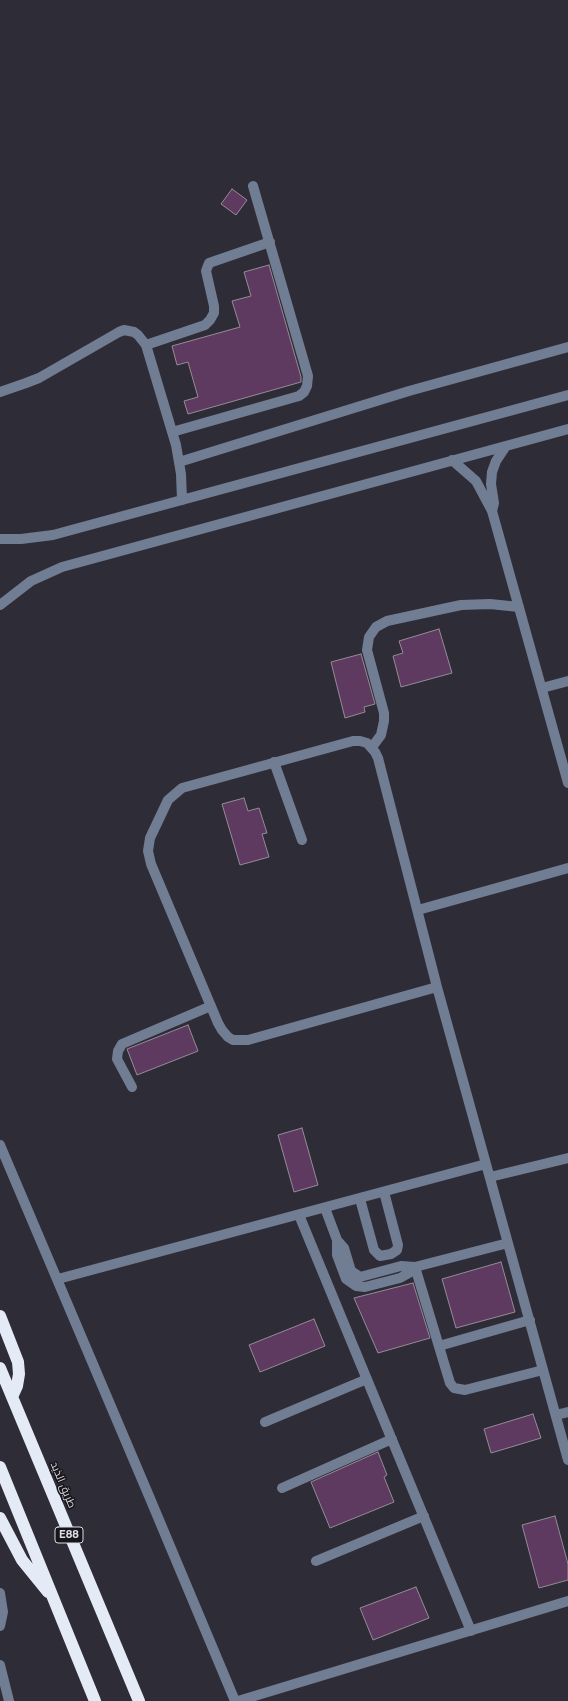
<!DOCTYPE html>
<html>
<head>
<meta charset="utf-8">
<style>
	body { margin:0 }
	canvas { display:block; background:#2e2c37 }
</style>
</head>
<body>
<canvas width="568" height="1701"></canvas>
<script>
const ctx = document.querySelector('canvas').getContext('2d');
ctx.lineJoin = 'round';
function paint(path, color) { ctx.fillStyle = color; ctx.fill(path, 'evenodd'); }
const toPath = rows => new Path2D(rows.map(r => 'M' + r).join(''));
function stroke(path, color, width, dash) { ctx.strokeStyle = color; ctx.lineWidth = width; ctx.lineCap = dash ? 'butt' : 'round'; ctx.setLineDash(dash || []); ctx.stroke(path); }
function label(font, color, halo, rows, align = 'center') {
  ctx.font = font + ' Montserrat,Cairo,sans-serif'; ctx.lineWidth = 3; ctx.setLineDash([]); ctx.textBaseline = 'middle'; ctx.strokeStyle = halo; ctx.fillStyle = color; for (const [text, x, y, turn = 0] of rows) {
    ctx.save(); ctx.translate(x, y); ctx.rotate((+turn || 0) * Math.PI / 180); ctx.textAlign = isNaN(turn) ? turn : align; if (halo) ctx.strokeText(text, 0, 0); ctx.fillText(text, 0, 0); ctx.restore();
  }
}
const building = toPath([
	[232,189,247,200,236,215,221,204,232,189],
	[269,265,301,377,301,382,188,414,184,401,198,397,188,362,177,365,172,346,240,327,232,301,251,296,244,272,269,265],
	[439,629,452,673,401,687,393,656,403,653,399,641,439,629],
	[361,654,375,704,364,707,365,712,345,718,331,662,361,654],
	[244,798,248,811,259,808,267,833,262,834,269,857,240,865,222,804,244,798],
	[188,1025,198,1051,137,1075,127,1049,188,1025],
	[302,1128,318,1185,294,1192,278,1135,302,1128],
	[501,1262,515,1312,456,1328,442,1279,501,1262],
	[413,1283,430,1338,378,1353,354,1298,413,1283],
	[314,1319,325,1346,260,1372,249,1345,314,1319],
	[533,1414,541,1438,491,1453,484,1429,533,1414],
	[378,1452,387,1475,384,1477,394,1502,330,1528,311,1482,378,1452],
	[555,1516,568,1564,568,1580,539,1588,522,1525,555,1516],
	[416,1587,429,1618,373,1640,360,1608,416,1587]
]);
paint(building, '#5e3a61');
stroke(building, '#958b96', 1);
stroke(toPath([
	[146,345,205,325,210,320,214,313,214,306,206,271,209,263,270,242],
	[0,392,26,383,39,378,119,332,124,330,134,332,138,335,146,345,176,445,181,474,182,500],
	[172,432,299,396,304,392,307,386,308,376,253,186],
	[452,460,476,481,492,511,568,783],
	[179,462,409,391,568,347],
	[492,511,494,503,491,484,492,472,496,461,506,446],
	[0,539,21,539,53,535,568,395],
	[0,605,31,581,62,567,568,429],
	[542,688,568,681],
	[353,741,360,741,367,743,375,752,378,758,437,987,248,1040,233,1040,228,1037,222,1030,218,1023,151,864,148,851,150,838,168,800,182,788,353,741],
	[372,747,381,735,384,721,384,713,367,650,369,637,376,627,387,621,461,605,490,604,519,607],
	[274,762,302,840],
	[418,910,568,868],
	[437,987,568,1460],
	[132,1087,117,1059,118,1051,122,1044,211,1006],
	[0,1145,149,1496,235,1701],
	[490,1177,568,1158],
	[360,1199,374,1250,380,1256,391,1254,397,1250,398,1245,384,1192],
	[325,1208,337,1240,344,1248,351,1271,360,1277,401,1266,415,1267,508,1243],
	[299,1215,471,1631],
	[337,1240,337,1255,346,1279,356,1286,365,1287,400,1278,409,1273,415,1267],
	[415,1267,450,1383,454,1388,465,1390,543,1370],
	[58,1279,486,1164],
	[439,1346,530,1320],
	[556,1415,568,1412],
	[265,1422,367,1379],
	[282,1488,392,1439],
	[316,1561,424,1516],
	[0,1593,3,1612,0,1626],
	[0,1665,9,1701],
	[238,1701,568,1601]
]), '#717d92', 10);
stroke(toPath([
	[0,1316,18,1362,19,1374,17,1386,12,1397],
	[0,1368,139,1701],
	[0,1467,95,1701],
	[0,1518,22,1560,48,1592]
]), '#e5ebf6', 12);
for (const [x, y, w] of [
	[69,1535,28]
]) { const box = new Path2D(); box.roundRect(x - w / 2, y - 8, w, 16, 3); ctx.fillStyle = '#16151a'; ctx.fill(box); stroke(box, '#dcdae2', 1); }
label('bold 10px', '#dcdae2', null, [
	["E88",69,1535]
]);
label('11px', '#dcdae2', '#16151a', [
	["طريق الذيد",63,1485,67]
]);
</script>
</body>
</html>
